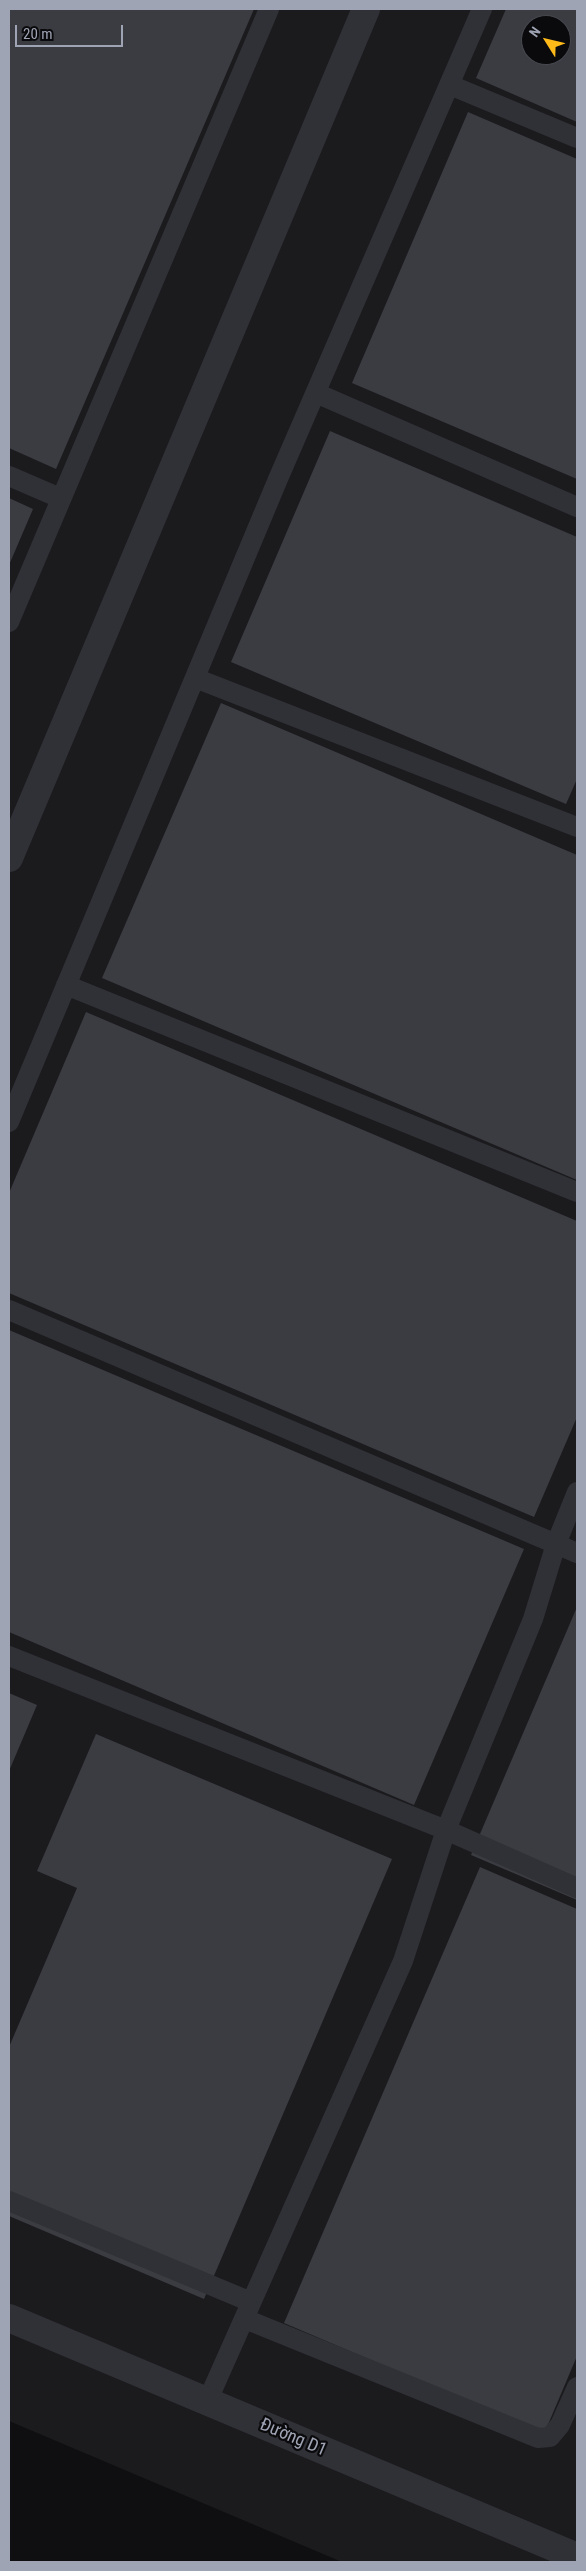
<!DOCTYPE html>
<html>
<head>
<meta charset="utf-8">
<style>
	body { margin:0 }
	#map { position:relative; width:586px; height:2571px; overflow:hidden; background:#0f0f11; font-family:"Roboto Condensed",sans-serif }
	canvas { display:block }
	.frame { position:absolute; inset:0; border:10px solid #9fa4b4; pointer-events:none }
	.north { position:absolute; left:521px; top:15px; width:50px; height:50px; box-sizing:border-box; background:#0a0a0c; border:1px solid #46484f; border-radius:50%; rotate:306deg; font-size:14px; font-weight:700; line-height:20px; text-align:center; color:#9fa4b4 }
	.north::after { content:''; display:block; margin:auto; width:18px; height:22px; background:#ffba19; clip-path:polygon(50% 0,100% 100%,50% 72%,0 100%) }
	.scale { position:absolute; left:15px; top:25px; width:108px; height:22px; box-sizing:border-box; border:2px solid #9fa4b4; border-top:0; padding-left:6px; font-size:15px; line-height:18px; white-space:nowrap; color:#9fa4b4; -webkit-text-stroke:4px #0a0a0c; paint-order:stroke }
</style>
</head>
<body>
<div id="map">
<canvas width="586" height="2571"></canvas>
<div class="frame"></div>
<div class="north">N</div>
<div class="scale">20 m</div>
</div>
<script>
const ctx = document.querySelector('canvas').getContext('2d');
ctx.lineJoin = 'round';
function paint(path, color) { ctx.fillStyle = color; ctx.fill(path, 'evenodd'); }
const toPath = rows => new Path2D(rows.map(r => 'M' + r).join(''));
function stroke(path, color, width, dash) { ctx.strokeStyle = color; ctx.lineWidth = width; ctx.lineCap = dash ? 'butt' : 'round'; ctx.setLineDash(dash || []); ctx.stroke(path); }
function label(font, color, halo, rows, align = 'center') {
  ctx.font = font + ' "Roboto Condensed",sans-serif'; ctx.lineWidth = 4.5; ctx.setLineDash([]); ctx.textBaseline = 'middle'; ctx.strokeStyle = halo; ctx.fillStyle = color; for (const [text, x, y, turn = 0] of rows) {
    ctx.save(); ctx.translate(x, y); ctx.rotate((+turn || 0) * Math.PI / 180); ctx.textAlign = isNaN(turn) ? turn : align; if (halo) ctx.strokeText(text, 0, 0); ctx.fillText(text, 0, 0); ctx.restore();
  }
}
paint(toPath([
	[9,9,577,9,577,2562,342,2562,9,2421],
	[531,25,561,25,561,55,531,55]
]), '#1b1b1e');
paint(toPath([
	[9,9,254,9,56,469,9,448],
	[506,9,577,9,577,122,476,78],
	[531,25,561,25,561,55,531,55],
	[468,112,577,159,577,479,352,383],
	[330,431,577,537,577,779,566,804,231,662],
	[9,498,33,509,9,565],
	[221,703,577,855,577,1180,102,978],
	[86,1012,577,1221,577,1417,534,1517,9,1293,9,1193],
	[9,1330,524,1549,414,1805,9,1632],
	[577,1607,577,1900,471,1855],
	[9,1693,37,1705,9,1771],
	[96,1734,392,1859,204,2299,9,2216,9,2047,77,1888,37,1871],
	[480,1867,577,1909,577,2356,544,2434,284,2323]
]), '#3b3c42');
stroke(toPath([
	[450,85,577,138],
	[316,393,577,507],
	[9,476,60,498],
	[9,622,269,9],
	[195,678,577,827],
	[66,985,577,1192],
	[9,1122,278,479,482,9],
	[9,1310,577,1553],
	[9,1656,446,1830,577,1888],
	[9,2201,251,2302],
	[245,2319,538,2438,550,2437,560,2425,577,2387],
	[207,2402,403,1961,446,1830,533,1619,556,1544,577,1492]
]), '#303136', 20);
stroke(toPath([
	[9,858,366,9],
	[9,2318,577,2557]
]), '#303136', 28);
label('18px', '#9fa4b4', '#0a0a0c', [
	["Đường D1",293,2438,23]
]);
</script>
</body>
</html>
